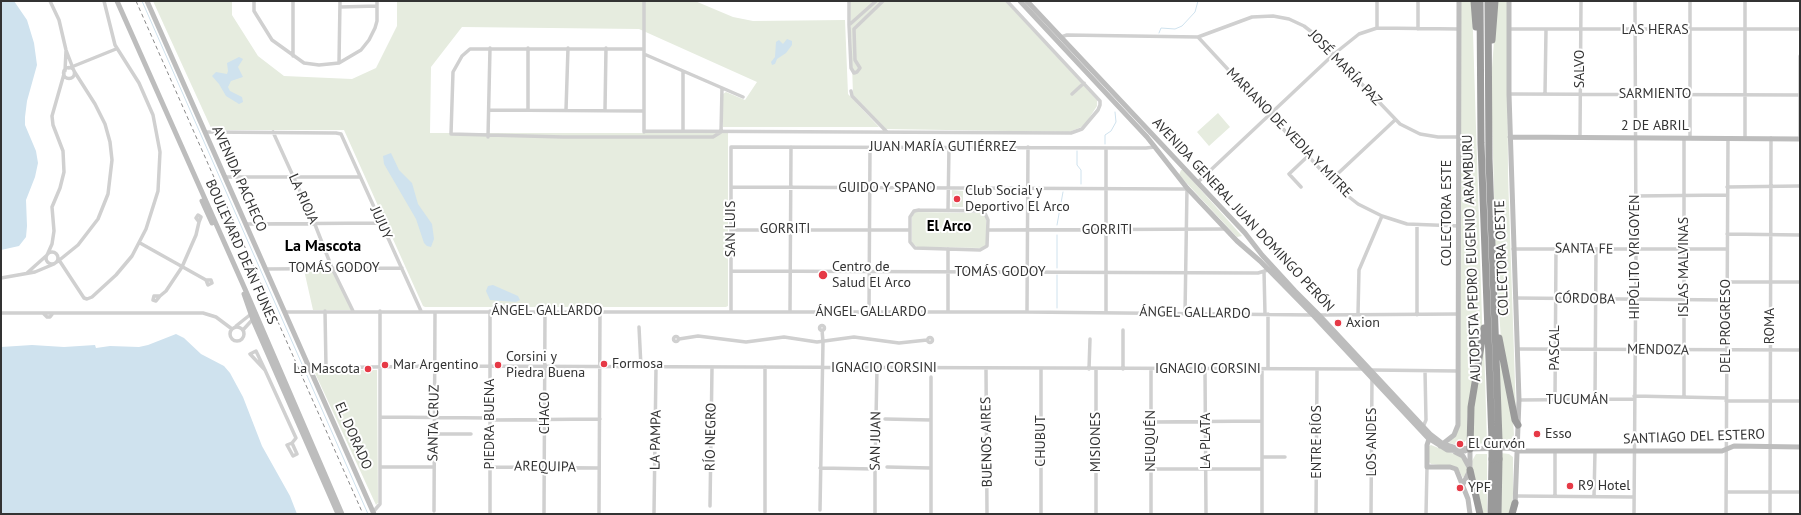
<!DOCTYPE html>
<html>
<head>
<meta charset="utf-8">
<style>
	body { margin:0 }
	#map { position:relative; width:1801px; height:515px; overflow:hidden; background:#fff; font-family:"PT Sans",sans-serif }
	canvas { display:block }
	.frame { position:absolute; inset:0; border:2px solid #333; pointer-events:none }
</style>
</head>
<body>
<div id="map">
<canvas width="1801" height="515"></canvas>
<div class="frame"></div>
</div>
<script>
const ctx = document.querySelector('canvas').getContext('2d');
ctx.lineJoin = 'round';
function paint(path, color) { ctx.fillStyle = color; ctx.fill(path, 'evenodd'); }
const toPath = rows => new Path2D(rows.map(r => 'M' + r).join(''));
function stroke(path, color, width, dash) { ctx.strokeStyle = color; ctx.lineWidth = width; ctx.lineCap = dash ? 'butt' : 'round'; ctx.setLineDash(dash || []); ctx.stroke(path); }
function label(font, color, halo, rows, align = 'center') {
  ctx.font = font + ' "PT Sans",sans-serif'; ctx.lineWidth = 4; ctx.setLineDash([]); ctx.textBaseline = 'middle'; ctx.strokeStyle = halo; ctx.fillStyle = color; for (const [text, x, y, turn = 0] of rows) {
    ctx.save(); ctx.translate(x, y); ctx.rotate((+turn || 0) * Math.PI / 180); ctx.textAlign = isNaN(turn) ? turn : align; if (halo) ctx.strokeText(text, 0, 0); ctx.fillText(text, 0, 0); ctx.restore();
  }
}
paint(toPath([
	[153,1,232,1,232,15,258,56,284,76,352,79,376,68,397,26,397,1,695,1,733,17,753,21,845,20,848,94,879,127,723,127,723,94,726,92,745,100,757,82,639,29,462,27,431,67,430,133,728,133,728,306,726,307,425,307,423,306,344,130,212,130],
	[850,1,1005,1,1097,100,1097,106,1084,126,1069,132,886,129,853,95],
	[1461,1,1472,1,1482,318,1482,328,1467,417,1467,439,1463,444,1458,445,1449,443,1458,431,1460,424],
	[1497,1,1507,1,1508,175,1516,413,1501,340,1496,266,1491,81],
	[1218,113,1230,127,1209,146,1197,132],
	[1181,170,1183,170,1242,236,1237,237,1179,175],
	[952,190,963,191,963,207,952,207],
	[915,212,983,213,986,218,986,245,982,248,917,247,912,243,912,217],
	[332,269,351,310,313,310,304,270],
	[1484,344,1487,443,1476,444,1472,439,1472,417],
	[1500,352,1513,420,1514,435,1510,444,1500,443],
	[318,370,377,370,378,503,376,505,315,373],
	[1431,445,1462,457,1467,466,1467,472,1463,478,1457,467,1431,464,1429,462,1429,446],
	[1501,453,1509,454,1513,457,1513,494,1511,514,1501,514],
	[1476,454,1487,454,1487,514,1482,514,1473,475,1472,461]
]), '#e6ecdf');
paint(toPath([
	[1,1,14,1,27,20,34,43,37,65,27,101,25,117,25,125,36,151,38,163,35,177,26,200,27,226,26,237,19,246,1,250],
	[787,39,792,41,792,45,786,53,777,59,775,64,772,65,771,62,775,57,776,42,779,40,783,44],
	[239,57,243,59,238,67,243,77,231,81,228,87,230,91,242,97,243,102,239,104,226,96,219,84,212,76,216,72,227,74,228,71,227,63],
	[391,153,399,170,412,183,418,204,432,224,434,239,431,247,427,246,424,243,416,219,384,164,383,156],
	[493,285,518,296,520,300,516,302,490,300,486,291,488,286],
	[176,334,184,338,201,354,224,366,230,373,243,397,262,446,290,496,297,514,3,514,1,512,1,347,32,345,64,347,95,345,96,348,110,346,139,347,148,345]
]), '#cfe2ee');
stroke(toPath([
	[142,1,368,514],
	[1159,33,1161,28,1175,29,1182,26,1195,12,1198,1],
	[1105,144,1105,135,1111,131,1116,122,1115,112],
	[1077,151,1077,165,1081,170,1081,184],
	[1057,225,1063,192],
	[1057,268,1057,235],
	[1057,275,1057,308]
]), '#cfe2ee', 1);
stroke(toPath([
	[50,1,59,20,66,50,74,71,95,104,105,124,110,142,112,160,108,194,98,219,78,245,57,262],
	[254,1,254,11,272,40,304,63,319,65,339,63,361,50,369,40,375,28,377,21,377,1],
	[849,1,849,25],
	[876,1,849,25,851,68,854,73,857,72,860,68,855,60,854,29,883,1],
	[340,7,377,6],
	[1377,28,1377,1],
	[1418,29,1418,1],
	[1509,29,1800,29],
	[1061,37,1067,35,1198,37,1252,17,1273,16,1289,19,1304,26,1313,33,1400,124,1420,134,1438,137,1459,137],
	[1198,37,1322,171,1339,189,1358,204,1382,216,1407,224,1459,226],
	[644,49,470,49,462,56,453,72,451,134,563,137,713,137,721,132,722,88],
	[644,54,743,97],
	[293,56,293,1],
	[1800,56,1800,136],
	[339,63,340,1],
	'63.5 73a5.5 5.5 0 1 1 11 0a5.5 5.5 0 1 1-11 0Z',
	[69,68,116,49],
	[65,71,66,51],
	[851,91,852,96,886,131],
	[1072,94,1084,83],
	[1509,94,1800,95],
	[1545,94,1546,30],
	[489,110,643,111],
	[528,110,528,48],
	[566,110,568,48],
	[605,110,606,48],
	[644,131,1071,133,1082,129,1098,110,1100,105,1100,101,1007,1],
	[683,131,683,72],
	[205,132,336,133,341,134,421,311],
	[273,132,314,222,332,268,353,311],
	[644,132,644,1],
	[488,137,490,48],
	[1580,137,1581,1],
	[1690,138,1690,1],
	[1745,138,1745,1],
	[225,177,360,177],
	[1331,180,1395,120],
	[1198,182,1334,54,1359,34,1377,28,1459,29],
	[731,187,1186,189],
	[1301,187,1289,174,1308,156],
	[1727,187,1800,186],
	[1635,196,1727,195],
	[919,210,984,211,988,220,987,246,980,250,915,248,910,242,910,217,914,211,919,210],
	[948,210,949,147],
	[198,215,201,217,199,222,196,218,198,215],
	[246,224,381,223],
	[731,230,910,230],
	[988,230,1226,229],
	[1727,234,1800,235],
	[140,243,206,280],
	[1513,249,1727,249],
	'46 258a6 6 0 1 1 12 0a6 6 0 1 1-12 0Z',
	[48,253,52,244,54,231,52,207,60,188,64,172,63,151,53,125,52,116,64,74],
	[59,260,84,298,87,299,92,297,116,275,132,256,146,229,158,191,160,152,153,115,139,83,115,45,104,1],
	[266,269,402,268],
	[731,271,1258,273,1268,270],
	[1264,271,1265,314],
	[27,273,46,256],
	[1,278,35,272,54,264],
	[206,280,211,280,212,283,208,285,206,280],
	[1726,282,1800,282],
	[154,296,160,296,156,301,153,300,154,296],
	[160,296,166,291,182,267,196,235,199,222],
	[1515,298,1726,300],
	[325,311,326,367],
	[731,311,731,147,1146,148,1155,147],
	[285,312,1027,312,1313,315],
	[790,312,791,147],
	[869,312,870,147],
	[948,312,948,249],
	[1027,312,1028,147],
	[1106,312,1106,148],
	[1,313,53,313,50,317,47,317,43,313],
	[53,313,203,313,216,317,232,329],
	[1185,314,1187,188],
	[1268,314,1268,369],
	[1358,314,1359,270,1382,216],
	[1319,315,1458,314],
	[1417,315,1417,225],
	'819.5 328a2.5 2.5 0 1 1 5 0a2.5 2.5 0 1 1-5 0Z',
	[236,326,251,314],
	'230 334a7 7 0 1 1 14 0a7 7 0 1 1-14 0Z',
	[639,327,641,367],
	[243,330,253,319],
	'673.5 339a2.5 2.5 0 1 1 5 0a2.5 2.5 0 1 1-5 0Z',
	'927.5 340a2.5 2.5 0 1 1 5 0a2.5 2.5 0 1 1-5 0Z',
	[679,339,698,336,746,342,784,337,817,342,854,337,899,343,927,340],
	[1517,349,1800,350],
	[310,368,435,366,1365,369],
	[986,369,987,514],
	[1041,369,1041,514],
	[1089,369,1090,339],
	[1096,369,1096,514],
	[1123,369,1123,330],
	[1205,369,1206,514],
	[265,370,250,354,256,351,265,370,296,438,292,443,287,445,293,456,297,454,292,443],
	[1371,370,1458,371],
	[1634,396,1726,398],
	[1684,397,1684,138],
	[1519,400,1634,399],
	[1555,400,1556,249],
	[1595,400,1596,249],
	[1726,401,1800,401],
	[380,417,490,418],
	[885,419,931,420],
	[490,420,600,419],
	[1151,422,1261,421],
	[1423,427,1426,420,1425,371],
	[434,434,471,434],
	[1555,451,1555,496],
	[1262,457,1285,457],
	[380,467,434,467],
	[490,467,599,468],
	[887,467,930,468],
	[820,468,875,469],
	[1151,469,1262,469],
	[1726,492,1800,492],
	[1515,496,1634,497],
	[1594,497,1595,451],
	[710,506,712,368],
	[820,510,823,342,822,330],
	[434,511,435,312],
	[373,512,380,504,380,311],
	[765,512,765,367],
	[544,513,545,312],
	[599,513,600,312],
	[654,513,656,368],
	[490,514,490,311],
	[875,514,875,469,877,368],
	[931,514,931,377],
	[1151,514,1151,369],
	[1262,514,1262,369],
	[1316,514,1317,370],
	[1371,514,1372,377],
	[1426,514,1427,467],
	[1634,514,1636,250,1635,1],
	[1726,514,1728,138],
	[1770,514,1771,138]
]), '#d0d0d0', 3.5);
stroke(toPath([
	[117,1,245,289,342,514],
	[147,1,374,514],
	[1020,1,1147,137,1187,188,1237,241,1260,261,1313,315,1428,438,1447,450,1465,451,1470,449],
	[1027,1,1245,233,1262,255,1295,291,1319,315,1430,434,1443,444,1453,447,1470,449,1510,448,1520,451,1722,451,1734,446,1800,447],
	[1509,1,1509,94,1519,400,1515,506],
	[1510,137,1800,139],
	[202,201,212,223],
	[244,294,253,320,338,514],
	[1430,436,1427,445,1427,467,1450,467,1456,469,1468,499,1470,514],
	[1440,446,1454,435,1458,425,1459,1],
	[1455,452,1463,456,1469,467],
	[1463,484,1470,470,1470,449]
]), '#bdbdbd', 5);
stroke(toPath([
	[1474,1,1476,27],
	[1480,1,1481,143,1492,440],
	[1488,1,1489,159,1499,440],
	[1492,40,1495,1],
	[1499,338,1515,420,1518,425],
	[1470,449,1471,407,1484,328],
	[1470,470,1480,514],
	[1491,514,1492,459],
	[1498,514,1499,459],
	[1512,514,1515,503]
]), '#9a9a9a', 7);
stroke(toPath([
	[136,1,363,514]
]), '#888', 1, [4, 3]);
stroke(toPath([
	[1492,440,1492,459],
	[1499,440,1499,459]
]), '#9a9a9a', 7);
for (const [x, y, r, color] of [
	[957,199,4,"#e63946"],
	[823,275,5,"#e63946"],
	[1338,323,4,"#e63946"],
	[604,364,4,"#e63946"],
	[385,365,4,"#e63946"],
	[498,365,4,"#e63946"],
	[368,369,4,"#e63946"],
	[1537,434,4,"#e63946"],
	[1460,444,4,"#e63946"],
	[1570,486,4,"#e63946"],
	[1460,488,4,"#e63946"]
]) { const dot = new Path2D(); dot.arc(x, y, r, 0, 2 * Math.PI); ctx.fillStyle = color; ctx.fill(dot); stroke(dot, '#fff', 1.5); }
label('14px', '#333', '#fff', [
	["LAS HERAS",1655,30],
	["JOSÉ MARÍA PAZ",1345,68,46],
	["SALVO",1580,69,-90],
	["SARMIENTO",1655,94],
	["2 DE ABRIL",1655,126],
	["MARIANO DE VEDIA Y MITRE",1289,133,46],
	["JUAN MARÍA GUTIÉRREZ",943,147],
	["AVENIDA PACHECO",239,179,66],
	["GUIDO Y SPANO",887,188],
	["LA RIOJA",303,199,66],
	["COLECTORA ESTE",1447,213,-90],
	["AVENIDA GENERAL JUAN DOMINGO PERÓN",1243,215,47],
	["JUJUY",381,223,66],
	["SAN LUIS",731,229,-90],
	["GORRITI",785,229],
	["GORRITI",1107,230],
	["SANTA FE",1584,249,1],
	["BOULEVARD DEÁN FUNES",241,252,66],
	["HIPÓLITO YRIGOYEN",1635,257,-90],
	["AUTOPISTA PEDRO EUGENIO ARAMBURU",1472,258,-92],
	["COLECTORA OESTE",1502,258,-92],
	["ISLAS MALVINAS",1684,267,-90],
	["TOMÁS GODOY",334,268],
	["TOMÁS GODOY",1000,272],
	["CÓRDOBA",1585,299,1],
	["ÁNGEL GALLARDO",547,311],
	["ÁNGEL GALLARDO",871,312],
	["ÁNGEL GALLARDO",1195,313,1],
	["DEL PROGRESO",1726,326,-90],
	["ROMA",1770,326,-90],
	["PASCAL",1555,348,-90],
	["MENDOZA",1658,350,1],
	["IGNACIO CORSINI",884,368],
	["IGNACIO CORSINI",1208,369],
	["TUCUMÁN",1577,400],
	["CHACO",545,413,-90],
	["SANTA CRUZ",434,423,-89],
	["PIEDRA BUENA",490,424,-90],
	["EL DORADO",353,436,66],
	["RÍO NEGRO",711,437,-89],
	["SANTIAGO DEL ESTERO",1694,437,-2],
	["LA PAMPA",656,440,-89],
	["SAN JUAN",876,441,-89],
	["CHUBUT",1041,441,-90],
	["NEUQUÉN",1151,441,-90],
	["LA PLATA",1206,441,-90],
	["BUENOS AIRES",987,442,-91],
	["MISIONES",1096,442,-90],
	["ENTRE RÍOS",1317,442,-90],
	["LOS ANDES",1372,442,-90],
	["AREQUIPA",545,467,1]
]);
label('14px', '#333', '#fff', [
	["Club Social y",965,191],
	["Deportivo El Arco",965,207],
	["Centro de",832,267],
	["Salud El Arco",832,283],
	["Axion",1346,323],
	["Corsini y",506,357],
	["Piedra Buena",506,373],
	["Formosa",612,364],
	["Mar Argentino",393,365],
	["La Mascota",360,369,"right"],
	["Esso",1545,434],
	["El Curvón",1468,444],
	["R9 Hotel",1578,486],
	["YPF",1468,488]
], 'left');
label('bold 15px', '#000', '#fff', [
	["El Arco",949,227]
]);
label('bold 16px', '#000', '#fff', [
	["La Mascota",323,246]
]);
</script>
</body>
</html>
